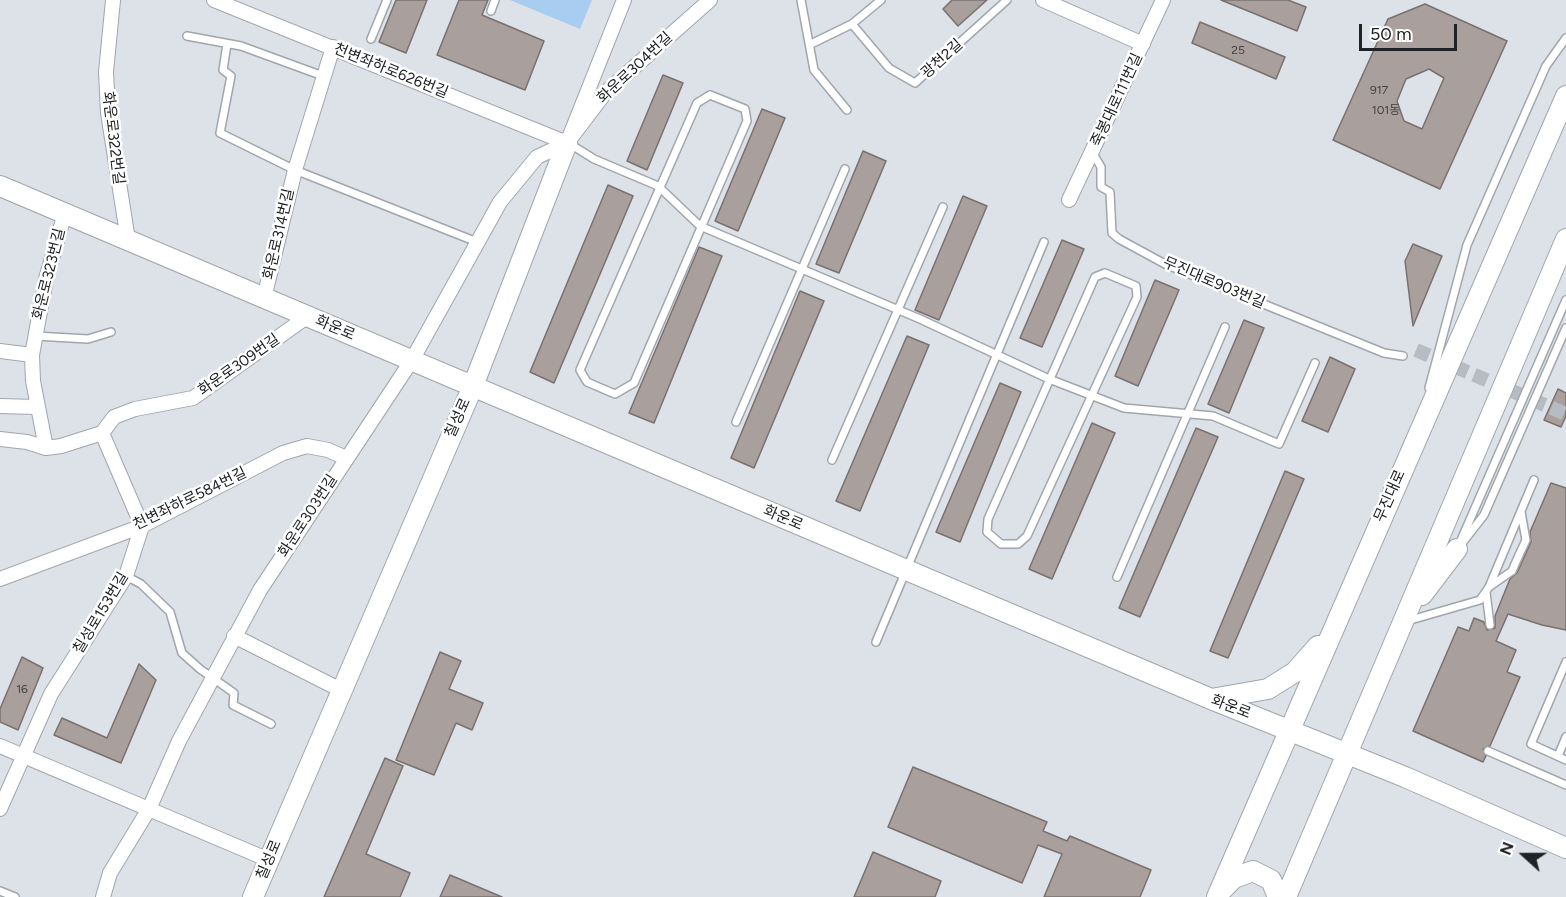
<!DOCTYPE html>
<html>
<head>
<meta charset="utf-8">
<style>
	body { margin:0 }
	#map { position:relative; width:1566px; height:897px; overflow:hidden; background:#dce2e8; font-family:Figtree,sans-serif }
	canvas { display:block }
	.north { position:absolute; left:1494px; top:825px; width:60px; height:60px; -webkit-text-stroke:4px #fff; paint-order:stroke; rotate:291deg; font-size:16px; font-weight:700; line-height:24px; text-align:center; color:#202325 }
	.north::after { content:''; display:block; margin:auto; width:21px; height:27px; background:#202325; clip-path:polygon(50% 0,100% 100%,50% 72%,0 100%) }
	.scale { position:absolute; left:1359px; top:24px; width:98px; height:27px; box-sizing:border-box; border:3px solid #202325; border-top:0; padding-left:8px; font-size:18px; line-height:21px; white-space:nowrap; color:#202325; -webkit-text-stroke:4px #fff; paint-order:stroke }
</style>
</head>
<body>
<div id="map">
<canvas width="1566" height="897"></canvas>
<div class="north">N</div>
<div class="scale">50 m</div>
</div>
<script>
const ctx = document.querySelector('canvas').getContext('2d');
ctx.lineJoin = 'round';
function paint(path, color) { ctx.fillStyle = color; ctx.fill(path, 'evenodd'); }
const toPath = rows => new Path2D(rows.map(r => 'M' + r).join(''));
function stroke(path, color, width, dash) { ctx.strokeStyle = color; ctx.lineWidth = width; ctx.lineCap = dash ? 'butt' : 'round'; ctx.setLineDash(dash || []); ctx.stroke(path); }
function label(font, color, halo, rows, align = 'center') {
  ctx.font = font + ' Figtree,"Noto Sans KR",sans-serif'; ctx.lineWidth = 5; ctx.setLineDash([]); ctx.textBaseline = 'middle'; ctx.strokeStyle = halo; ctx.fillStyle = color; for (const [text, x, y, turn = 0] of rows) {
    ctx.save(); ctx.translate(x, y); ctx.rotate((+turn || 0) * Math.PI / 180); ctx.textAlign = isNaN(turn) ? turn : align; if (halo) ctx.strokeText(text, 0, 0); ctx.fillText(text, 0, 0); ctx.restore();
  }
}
paint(toPath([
	[510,0,592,0,580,29]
]), '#a9cdf1');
const building = toPath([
	[396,0,427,0,406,53,379,42,396,0],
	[459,0,488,0,482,15,544,41,525,90,437,55,459,0],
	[952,0,987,0,958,26,943,9,952,0],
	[1221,0,1288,0,1306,7,1297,31,1221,0],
	[1425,4,1507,41,1440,189,1333,140,1388,19,1425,4],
	[1429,69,1444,78,1422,129,1404,121,1397,101,1406,79,1429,69],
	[1200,22,1285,57,1276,79,1192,43,1200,22],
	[663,75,683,83,647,170,627,161,663,75],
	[762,109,785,118,738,231,715,221,762,109],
	[863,151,886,161,839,273,816,264,863,151],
	[608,185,633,196,554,383,530,372,608,185],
	[963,196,987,206,939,320,915,310,963,196],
	[1062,240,1084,249,1042,347,1020,338,1062,240],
	[1413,244,1442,256,1413,326,1405,261,1413,244],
	[699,247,722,256,654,423,629,413,699,247],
	[1155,280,1179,290,1138,386,1115,376,1155,280],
	[800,291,824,301,754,468,731,458,800,291],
	[1244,320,1264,328,1229,413,1208,404,1244,320],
	[907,336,929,345,860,511,836,501,907,336],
	[1330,357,1355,369,1328,432,1302,421,1330,357],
	[1000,383,1021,392,960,542,936,532,1000,383],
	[1558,389,1566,393,1566,416,1561,427,1544,420,1558,389],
	[1092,423,1115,433,1052,579,1029,569,1092,423],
	[1196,428,1218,437,1140,617,1119,608,1196,428],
	[1285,471,1304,479,1228,658,1210,651,1285,471],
	[1551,483,1566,488,1566,630,1542,625,1508,614,1496,641,1516,650,1507,672,1520,677,1490,746,1483,749,1486,756,1483,762,1413,731,1458,627,1469,631,1474,618,1484,622,1487,630,1495,628,1495,616,1510,579,1517,573,1531,542,1530,532,1551,483],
	[440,652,461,661,449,689,483,703,472,730,456,723,434,775,396,760,440,652],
	[22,657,43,668,18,730,0,722,0,709,22,657],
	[139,664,156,680,121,763,54,735,62,718,107,738,139,664],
	[385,758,403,766,366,854,410,873,400,897,324,897,385,758],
	[913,767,1047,822,1043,831,1067,841,1070,836,1151,870,1140,897,1044,897,1062,854,1038,845,1022,883,888,827,913,767],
	[873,852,941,881,935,897,854,897,873,852],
	[450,875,502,897,440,897,450,875]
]);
paint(building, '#a9a09e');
stroke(building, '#79716f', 1.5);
stroke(toPath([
	[1416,350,1566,414]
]), '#b6bcc1', 14, [14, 7]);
const lane = toPath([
	[801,0,814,70,847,110],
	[491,11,495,0],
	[852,24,889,68,915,83,1007,0],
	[187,36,241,46,323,76],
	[371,39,387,0],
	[227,44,223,70,231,76,220,133,295,170,477,242],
	[811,44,852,24,881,0],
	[710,95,745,109,747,121,634,383,615,394,587,382,580,370,697,103,710,95],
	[570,144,594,159,658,186,700,226,920,319,1049,379,1124,408,1213,416,1279,444,1315,363],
	[1092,152,1101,167,1101,187,1110,192,1112,233,1119,239,1165,264,1384,353,1403,356],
	[1105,273,1136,286,1137,297,1027,536,1018,544,1001,544,987,532,988,519,1095,277,1105,273],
	[35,336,88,339,111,332],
	[1429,388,1467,245,1546,66,1566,38],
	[736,422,845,169],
	[832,460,943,207],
	[1463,542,1484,515,1566,328],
	[1458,547,1566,300],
	[126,576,141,584,170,612,182,653,200,669,234,693,233,705,271,724],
	[1117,577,1225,327],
	[1489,587,1512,571,1519,555,1526,540,1521,512],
	[1486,592,1490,625],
	[1407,621,1480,600,1489,587,1534,480],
	[876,642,1044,242],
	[1566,662,1531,744,1566,760],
	[1488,751,1566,785],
	[1558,756,1566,737],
	[0,891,15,897]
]);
const street = toPath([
	[113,0,106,72,108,113,128,240],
	[214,0,567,143,624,0],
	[1043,0,1143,44],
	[1069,200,1163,0],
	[264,298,295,170,333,47],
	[0,351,32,355],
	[0,406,37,407],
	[0,439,27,442,46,448,61,446,102,433,114,417,135,409,193,398,308,316],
	[46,448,33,381,32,355,46,279,65,213],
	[0,579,142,526,283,453,307,446,328,450,346,458],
	[234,636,341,690],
	[0,746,269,860],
	[0,809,51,694,126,576,142,526,102,433],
	[103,897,110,873,149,809,179,741,260,590,412,360,500,202,537,157,567,143,605,93,710,0]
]);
const secondary = toPath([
	[0,186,1211,699,1405,777,1566,848],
	[1422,595,1457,549],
	[1211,699,1268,689,1295,672,1318,646],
	[1223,889,1234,878,1253,871,1271,880,1278,897],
	[253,897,473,386,567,143],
	[1217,897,1566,96],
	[1286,897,1566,239]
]);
stroke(lane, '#a1a6ac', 10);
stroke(street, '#a1a6ac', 16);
stroke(secondary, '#a1a6ac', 22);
stroke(lane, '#fff', 7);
stroke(street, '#fff', 14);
stroke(secondary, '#fff', 20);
label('12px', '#424243', null, [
	["25",1238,50],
	["917",1379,90],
	["101동",1386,110],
	["16",22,689]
]);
label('15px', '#202325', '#fff', [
	["광천2길",942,59,-42],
	["화운로304번길",635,68,-43],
	["천변좌하로626번길",391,71,22],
	["죽봉대로111번길",1117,100,-65],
	["화운로322번길",113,138,83],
	["화운로314번길",279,234,-77],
	["화운로323번길",49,274,-76],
	["무진대로903번길",1214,283,23],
	["화운로",335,328,23],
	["화운로309번길",239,365,-35],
	["칠성로",458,418,-66],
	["무진대로",1390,496,-66],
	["천변좌하로584번길",190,499,-26],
	["화운로303번길",308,516,-57],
	["화운로",783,518,23],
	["칠성로153번길",101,613,-59],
	["화운로",1231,707,21],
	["칠성로",269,860,-67]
]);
</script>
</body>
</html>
